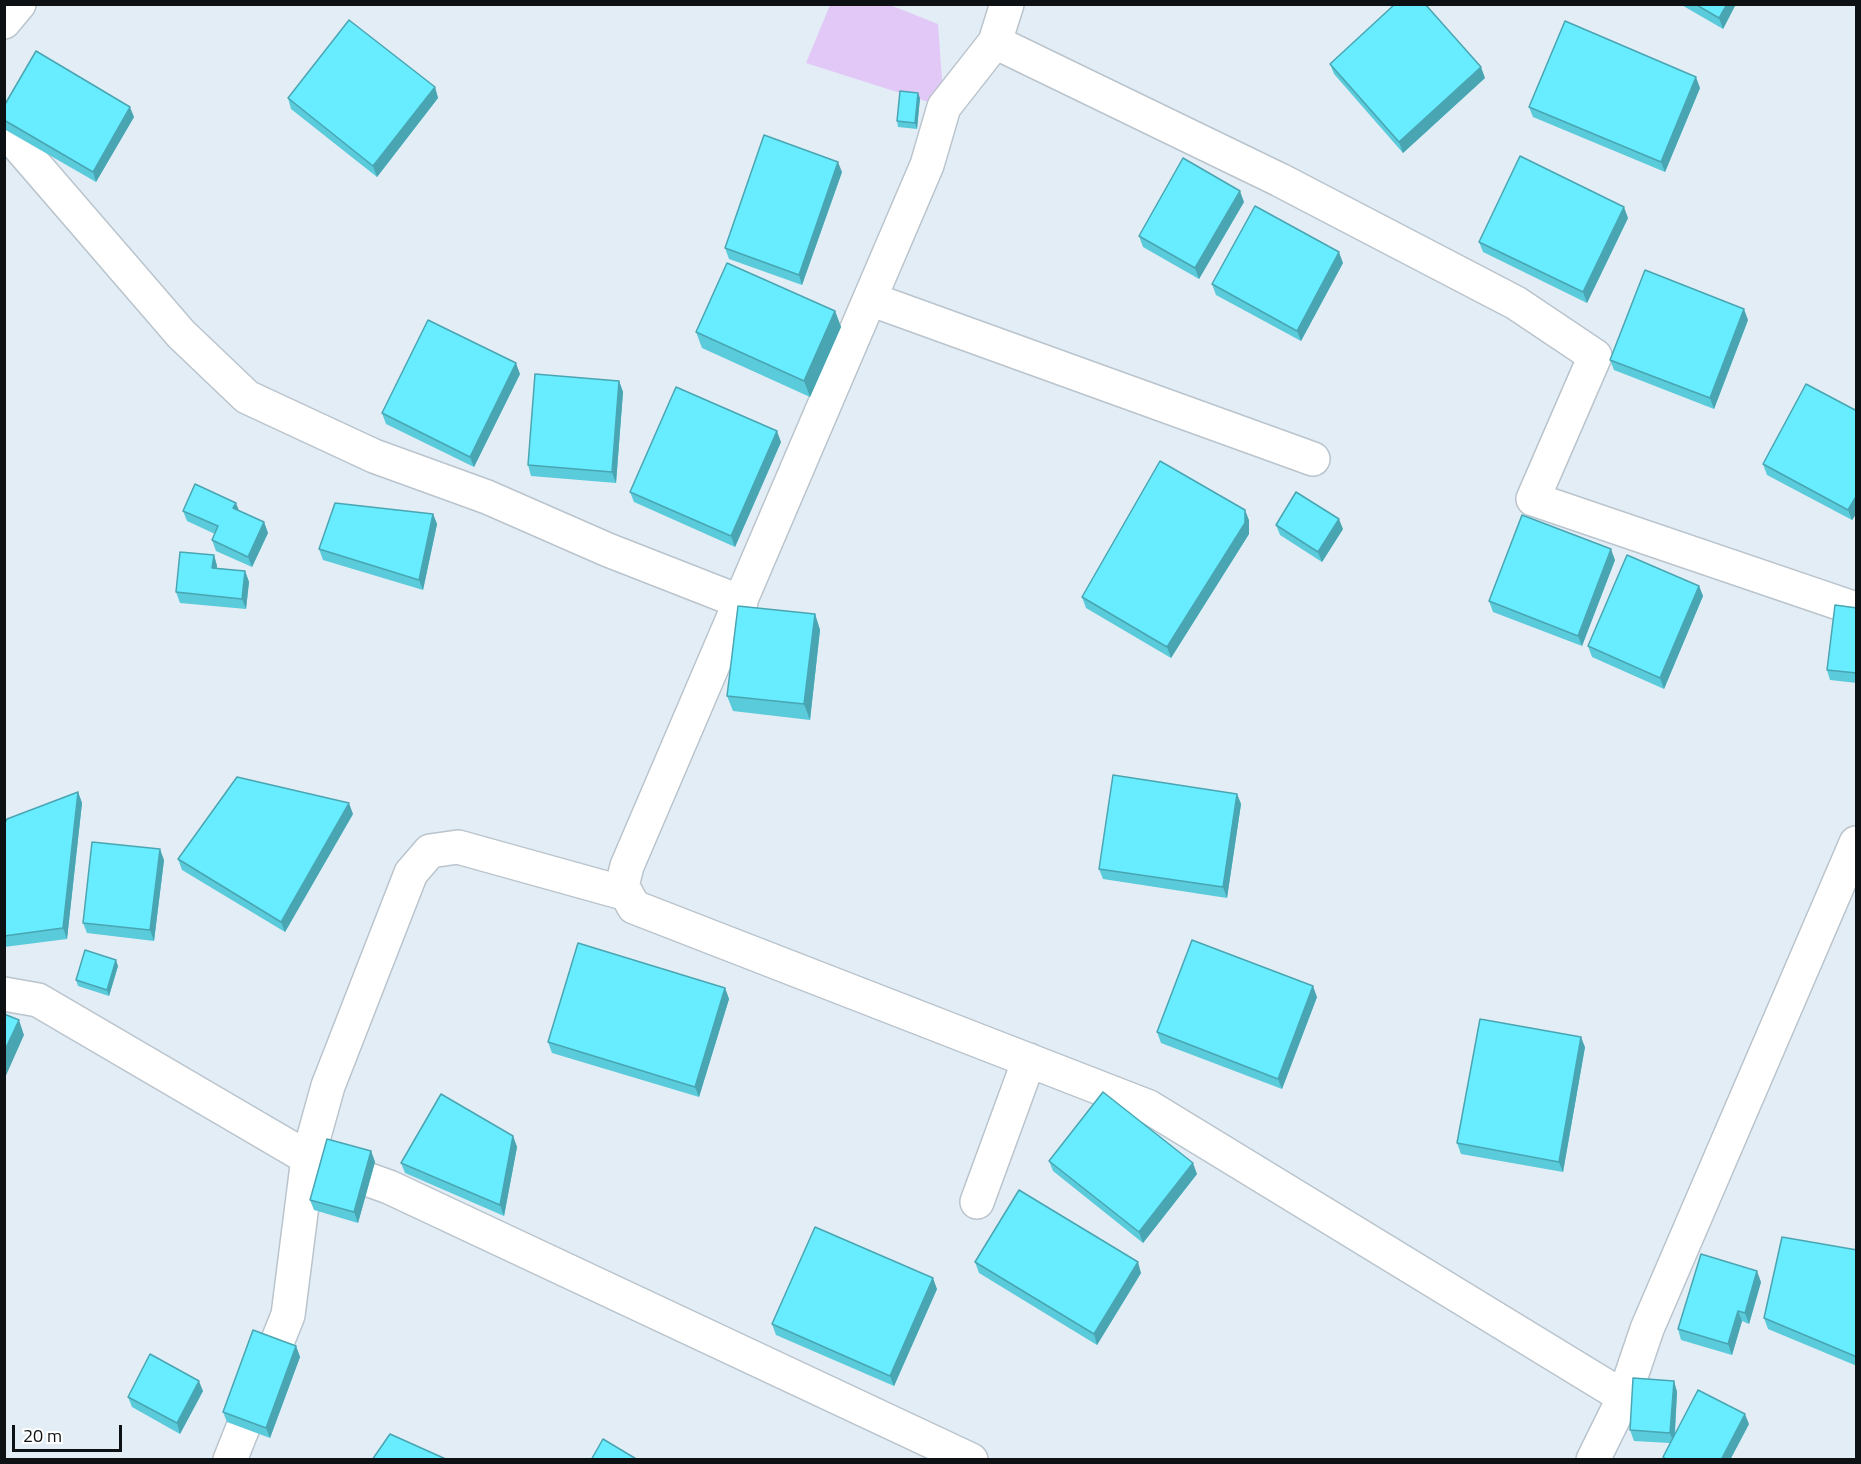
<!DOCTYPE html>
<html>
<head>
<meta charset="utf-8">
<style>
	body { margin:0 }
	#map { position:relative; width:1861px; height:1464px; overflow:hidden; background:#e3edf6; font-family:"Titillium Web",sans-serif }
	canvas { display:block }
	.frame { position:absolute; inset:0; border:6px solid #0d1113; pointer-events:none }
	.scale { position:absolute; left:12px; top:1425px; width:110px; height:27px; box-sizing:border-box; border:3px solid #0d1113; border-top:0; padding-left:8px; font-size:18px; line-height:21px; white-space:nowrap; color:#0d1113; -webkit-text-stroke:4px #fff; paint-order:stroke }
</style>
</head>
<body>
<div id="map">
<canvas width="1861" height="1464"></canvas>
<div class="frame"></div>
<div class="scale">20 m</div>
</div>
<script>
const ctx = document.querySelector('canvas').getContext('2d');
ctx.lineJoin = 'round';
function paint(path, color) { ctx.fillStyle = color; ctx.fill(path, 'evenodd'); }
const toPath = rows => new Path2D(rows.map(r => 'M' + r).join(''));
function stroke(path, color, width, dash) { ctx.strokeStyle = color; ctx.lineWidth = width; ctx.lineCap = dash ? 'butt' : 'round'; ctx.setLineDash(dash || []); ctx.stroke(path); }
paint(toPath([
	[830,5,890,5,938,24,944,107,806,63]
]), '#e2c8f6');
const minor = toPath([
	[1007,4,995,42,944,107,927,165,627,866,622,886,634,907,1149,1107,1624,1397],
	[995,42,1280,180,1516,303,1595,356,1533,499,1856,609],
	[4,129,181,334,247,397,374,456,487,497,608,550,741,602],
	[870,299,1313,459],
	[4,994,38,1000,308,1158,389,1187,971,1460],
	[977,1202,1029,1060],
	[230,1460,288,1315,308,1158,328,1086,411,873,430,851,458,847,627,894],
	[1593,1460,1624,1397,1647,1329,1856,843]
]);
const major = toPath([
	[4,22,19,4]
]);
stroke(minor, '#bac4cc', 36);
stroke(major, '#bac4cc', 36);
stroke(minor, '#fff', 33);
stroke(major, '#fff', 33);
paint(toPath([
	[1680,4,1736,4,1723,29],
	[1330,64,1485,78,1403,153,1334,74],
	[435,87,438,98,377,177,291,109,288,98],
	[1700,88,1665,172,1533,117,1529,107],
	[920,98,917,129,898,127,897,121],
	[4,106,134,117,96,182,4,129],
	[842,172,802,285,729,259,725,248],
	[1244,202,1199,279,1143,247,1139,236],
	[1628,218,1587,303,1483,252,1479,242],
	[1343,263,1301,341,1216,295,1212,284],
	[835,311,841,327,810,397,702,348,696,332],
	[1748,320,1714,409,1614,370,1610,360],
	[520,374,474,467,386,424,382,413],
	[619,381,623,392,616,483,531,476,528,465],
	[1857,411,1857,513,1852,520,1767,475,1763,464],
	[781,442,735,547,634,502,630,492],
	[183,511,239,511,264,522,268,533,252,567,216,551,212,540,215,534,187,521],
	[433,514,437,524,423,590,323,560,319,549],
	[1249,520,1249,534,1171,658,1086,608,1082,597],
	[1276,525,1343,529,1322,562,1280,535],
	[214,555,217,566,217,568,245,571,249,582,246,609,180,603,176,592],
	[1615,560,1582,646,1493,612,1489,601],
	[1699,586,1703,596,1664,689,1592,657,1588,646],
	[1857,608,1857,683,1830,680,1827,670],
	[815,614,820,630,810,720,733,711,727,696],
	[78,792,82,803,67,939,4,947,4,824],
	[1237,794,1241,804,1227,898,1103,879,1099,869],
	[353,814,285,932,182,870,178,859],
	[164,860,154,941,87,933,83,923],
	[118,966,109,996,78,986,76,980],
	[725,988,729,999,699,1097,552,1053,548,1042],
	[1317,997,1282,1089,1161,1043,1157,1032],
	[1585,1047,1563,1172,1461,1154,1457,1143],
	[513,1136,517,1147,504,1216,405,1173,401,1163],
	[371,1151,375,1162,358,1223,314,1210,310,1200],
	[1049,1161,1197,1174,1143,1243,1053,1171],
	[1857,1250,1857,1366,1768,1329,1764,1318],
	[975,1262,1141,1273,1097,1345,979,1273],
	[1761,1282,1749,1324,1742,1321,1732,1355,1681,1340,1678,1329],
	[937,1289,894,1386,776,1335,772,1324],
	[296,1346,300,1357,270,1438,227,1422,223,1412],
	[1674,1381,1677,1392,1675,1435,1749,1424,1730,1460,1664,1460,1663,1457,1670,1443,1634,1441,1630,1430],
	[203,1391,180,1434,132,1407,128,1397]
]), '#59cbdb');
paint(toPath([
	[1727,4,1736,4,1723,29,1719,18],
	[1481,67,1485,78,1403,153,1399,142],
	[1696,77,1700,88,1665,172,1661,162],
	[435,87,438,98,377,177,373,166],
	[918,93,920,98,917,129,915,123],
	[130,107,134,117,96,182,93,172],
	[838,162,842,172,802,285,799,275],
	[1240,191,1244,202,1199,279,1195,268],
	[1624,207,1628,218,1587,303,1583,292],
	[1339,252,1343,263,1301,341,1297,331],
	[1744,309,1748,320,1714,409,1710,398],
	[835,311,841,327,810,397,804,381],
	[516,363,520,374,474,467,470,457],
	[619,381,623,392,616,483,612,472],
	[777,431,781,442,735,547,731,536],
	[1857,495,1857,513,1852,520,1848,510],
	[236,503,240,513,233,508],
	[1245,510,1249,520,1249,534,1171,658,1167,647],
	[433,514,437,524,423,590,419,580],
	[1339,519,1343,529,1322,562,1318,552],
	[264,522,268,533,252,567,248,557],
	[1611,549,1615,560,1582,646,1578,636],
	[214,555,217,566,216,578,212,568],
	[245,571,249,582,246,609,242,599],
	[1699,586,1703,596,1664,689,1660,678],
	[815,614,820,630,810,720,804,704],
	[78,792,82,803,67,939,63,928],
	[1237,794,1241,804,1227,898,1223,887],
	[349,803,353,814,285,932,281,922],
	[160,849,164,860,154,941,150,930],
	[116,960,118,966,109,996,107,990],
	[1313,986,1317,997,1282,1089,1278,1079],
	[725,988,729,999,699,1097,695,1087],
	[19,1020,24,1035,4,1080,4,1052],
	[1581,1037,1585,1047,1563,1172,1559,1162],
	[513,1136,517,1147,504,1216,500,1205],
	[371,1151,375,1162,358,1223,354,1212],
	[1193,1163,1197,1174,1143,1243,1139,1232],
	[1138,1262,1141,1273,1097,1345,1094,1334],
	[1757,1271,1761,1282,1749,1324,1745,1313],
	[933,1278,937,1289,894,1386,890,1376],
	[1738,1311,1742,1321,1732,1355,1728,1344],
	[296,1346,300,1357,270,1438,266,1428],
	[199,1381,203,1391,180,1434,177,1423],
	[1674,1381,1677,1392,1674,1444,1670,1433],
	[1745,1414,1749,1424,1730,1460,1721,1460]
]), '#49a5b2');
const building = toPath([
	[1395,4,1425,4,1481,67,1399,142,1330,64,1395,4],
	[1695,4,1727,4,1719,18,1695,4],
	[349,20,435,87,373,166,288,98,349,20],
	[1565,21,1696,77,1661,162,1529,107,1565,21],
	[36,51,130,107,93,172,4,120,4,106,36,51],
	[900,91,918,93,915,123,897,121,900,91],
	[764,135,838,162,799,275,725,248,764,135],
	[1520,156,1624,207,1583,292,1479,242,1520,156],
	[1183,158,1240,191,1195,268,1139,236,1183,158],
	[1255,206,1339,252,1297,331,1212,284,1255,206],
	[727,263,835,311,804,381,696,332,727,263],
	[1645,270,1744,309,1710,398,1610,360,1645,270],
	[428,320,516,363,470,457,382,413,428,320],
	[535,374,619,381,612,472,528,465,535,374],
	[1806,384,1857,411,1857,495,1848,510,1763,464,1806,384],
	[676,387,777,431,731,536,630,492,676,387],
	[1160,461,1245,510,1245,523,1167,647,1082,597,1160,461],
	[195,484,236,503,233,508,264,522,248,557,212,540,218,526,183,511,195,484],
	[1296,492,1339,519,1318,552,1276,525,1296,492],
	[335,503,433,514,419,580,319,549,335,503],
	[1522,515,1611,549,1578,636,1489,601,1522,515],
	[180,552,214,555,212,568,245,571,242,599,176,592,180,552],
	[1627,555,1699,586,1660,678,1588,646,1627,555],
	[1835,605,1857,608,1857,673,1827,670,1835,605],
	[738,606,815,614,804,704,727,696,738,606],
	[1113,775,1237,794,1223,887,1099,869,1113,775],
	[237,777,349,803,281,922,178,859,237,777],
	[78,792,63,928,4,936,4,824,7,819,78,792],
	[92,842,160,849,150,930,83,923,92,842],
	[1192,940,1313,986,1278,1079,1157,1032,1192,940],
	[578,943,725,988,695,1087,548,1042,578,943],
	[85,950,116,960,107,990,76,980,85,950],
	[4,1014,19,1020,4,1052,4,1014],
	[1480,1019,1581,1037,1559,1162,1457,1143,1480,1019],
	[1103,1092,1193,1163,1139,1232,1049,1161,1103,1092],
	[441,1094,513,1136,500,1205,401,1163,441,1094],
	[327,1139,371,1151,354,1212,310,1200,327,1139],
	[1019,1190,1138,1262,1094,1334,975,1262,1019,1190],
	[815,1227,933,1278,890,1376,772,1324,815,1227],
	[1782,1237,1857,1250,1857,1357,1764,1318,1782,1237],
	[1701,1254,1757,1271,1745,1313,1738,1311,1728,1344,1678,1329,1701,1254],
	[253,1330,296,1346,266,1428,223,1412,253,1330],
	[150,1354,199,1381,177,1423,128,1397,150,1354],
	[1633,1378,1674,1381,1670,1433,1630,1430,1633,1378],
	[1698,1390,1745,1414,1721,1460,1667,1460,1663,1457,1698,1390],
	[390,1434,448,1460,372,1460,390,1434],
	[603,1439,638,1460,591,1460,603,1439]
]);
paint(building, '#68ecff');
stroke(building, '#49a5b2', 1.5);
</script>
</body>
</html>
